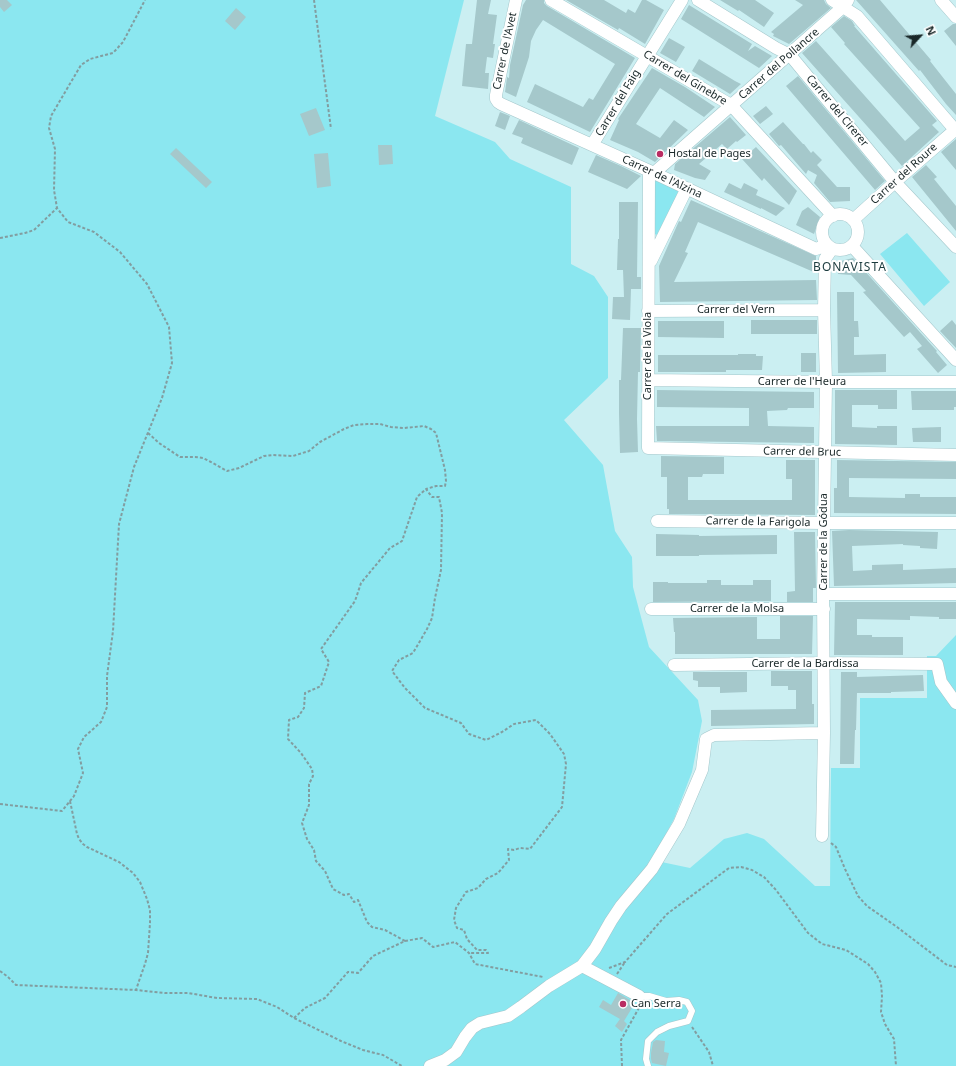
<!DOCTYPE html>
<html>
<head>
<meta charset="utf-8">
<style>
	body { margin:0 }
	#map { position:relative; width:956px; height:1066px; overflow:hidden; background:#cbeff2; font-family:"Noto Sans",sans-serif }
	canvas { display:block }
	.north { position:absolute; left:900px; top:16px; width:40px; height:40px; -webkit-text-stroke:3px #fff; paint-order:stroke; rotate:64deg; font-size:11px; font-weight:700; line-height:16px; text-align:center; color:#1a2829 }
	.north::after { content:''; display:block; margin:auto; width:14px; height:18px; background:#1a2829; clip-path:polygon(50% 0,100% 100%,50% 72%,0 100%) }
</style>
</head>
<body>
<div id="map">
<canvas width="956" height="1066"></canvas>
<div class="north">N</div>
</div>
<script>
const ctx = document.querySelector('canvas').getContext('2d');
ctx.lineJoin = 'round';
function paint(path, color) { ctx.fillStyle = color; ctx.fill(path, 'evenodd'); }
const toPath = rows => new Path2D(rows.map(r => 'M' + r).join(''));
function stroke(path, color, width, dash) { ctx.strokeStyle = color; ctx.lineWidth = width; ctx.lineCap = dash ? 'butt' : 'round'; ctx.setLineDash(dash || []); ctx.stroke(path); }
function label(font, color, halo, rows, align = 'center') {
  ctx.font = font + ' "Noto Sans",sans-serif'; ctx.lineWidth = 4; ctx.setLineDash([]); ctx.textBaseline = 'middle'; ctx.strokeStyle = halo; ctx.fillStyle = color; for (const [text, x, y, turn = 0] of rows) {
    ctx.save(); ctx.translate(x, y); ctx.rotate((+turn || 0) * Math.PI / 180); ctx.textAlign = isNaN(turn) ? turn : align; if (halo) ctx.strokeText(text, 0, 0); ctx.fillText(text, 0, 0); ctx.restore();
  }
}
paint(toPath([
	[0,0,464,0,435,116,495,142,510,159,571,187,571,264,594,276,608,297,608,378,564,420,603,465,615,531,632,557,633,587,649,647,698,700,702,721,692,772,674,819,652,860,690,868,724,839,747,833,764,839,815,886,830,886,831,768,860,768,860,698,927,698,927,656,936,656,956,635,956,1066,0,1066],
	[655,178,679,190,660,234,657,235,655,234],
	[907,233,950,282,924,306,880,254]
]), '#8be7f0');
paint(toPath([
	[0,0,7,0,12,5,4,12,0,7],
	[477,0,491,0,488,14,497,15,493,44,495,44,493,58,487,57,485,73,489,73,488,89,462,86,466,44,472,44],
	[526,0,544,0,544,3,547,6,635,58,590,132,527,102,535,84,583,107,589,98,593,100,615,64,543,20,536,30,531,41,529,57,516,97,505,92,507,77,509,78,510,65,523,5],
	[566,0,604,0,626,13,628,9,635,13,642,0,646,0,664,10,645,44,619,28,618,30],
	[720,0,755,0,774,13,764,27,739,10,738,11],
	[795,0,824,0,826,4,831,8,789,44,773,36,774,34,771,32,803,5],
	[856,0,880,0,931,60,930,61,956,94,956,115,946,104,920,70,919,71],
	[689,5,752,44,748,51,755,46,772,56,759,68,681,19],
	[236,8,246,17,235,30,225,21],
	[844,16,852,21,855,26,854,26,937,121,932,125,939,132,902,166,875,135,802,53,816,41,905,141,920,128,844,44,845,43,831,27],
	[953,24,956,24,956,46,944,31],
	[669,38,685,47,676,62,660,53],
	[699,59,735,81,741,84,730,94,692,71],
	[652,68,685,87,715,107,704,117,660,88,636,124,660,138,674,120,688,130,655,162,638,152,610,140,619,120,618,119],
	[798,76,885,181,875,190,786,86],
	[766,106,773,114,760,124,753,116],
	[316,108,325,130,309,136,300,114],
	[500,112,510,116,505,130,495,126],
	[730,117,746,135,737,142,736,141,727,149,722,144,699,164,711,171,705,180,695,178,674,170,675,164],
	[519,120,579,148,572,165,521,143,523,138,512,134],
	[783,122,803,144,804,144,811,153,813,151,822,160,817,165,837,187,850,187,850,201,830,202,814,183,817,175,808,170,806,174,781,145,779,146,769,134],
	[956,139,956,170,941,152],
	[378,145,392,145,393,164,379,165],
	[756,147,797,191,789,205,764,178,762,181,742,159],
	[176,148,212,182,206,188,170,154],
	[328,153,331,186,317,188,314,154],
	[596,155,621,166,641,176,627,189,588,172],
	[926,165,937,177,934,179,956,206,956,231,912,177],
	[729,183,741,189,744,183,758,190,756,195,785,208,776,216,761,208,761,209,724,192],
	[691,200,816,256,816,273,698,222,685,252,688,253,674,282,816,280,817,300,660,302,659,266,679,221,681,222],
	[619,202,638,202,637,277,641,277,641,289,631,289,630,320,612,319,613,297,624,297,623,270,617,270,618,239,619,239],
	[808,207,820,217,814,234,796,225,802,211],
	[853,258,937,351,936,352,947,365,938,373,917,349,922,346,910,332,904,337,863,292,866,291,851,275,838,274,837,262],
	[837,292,854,292,854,321,858,321,859,337,854,337,854,355,886,354,886,372,838,373],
	[751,320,817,320,817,334,751,334],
	[952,320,956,325,956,348,940,331],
	[658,321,724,321,724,338,658,337],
	[623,328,641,328,640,372,638,372,637,419,638,452,620,453,619,413,619,380,621,380],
	[801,353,816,353,816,372,801,372],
	[738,354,756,354,756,356,763,356,762,370,726,370,726,372,658,372,658,355,738,355],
	[657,390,814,392,814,408,788,408,787,410,767,411,768,426,814,427,814,443,657,441,656,426,749,426,749,408,657,407],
	[835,390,897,390,897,409,878,409,878,405,852,405,852,427,877,428,877,426,897,426,897,445,835,444],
	[911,391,956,391,956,407,954,407,954,410,912,410],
	[941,427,941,442,913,442,912,428],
	[661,456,724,457,724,474,703,474,702,477,688,477,688,500,792,500,792,479,786,479,786,460,815,460,815,515,669,514,669,509,667,509,667,477,661,477],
	[837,460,956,462,956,479,849,478,849,497,905,498,905,494,920,494,920,497,956,497,956,514,834,513,834,488,837,488],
	[849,530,938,532,937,549,920,548,920,546,903,545,903,544,852,546,853,571,872,570,872,565,903,564,903,570,956,568,956,583,834,586,832,531],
	[794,532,815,532,816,588,813,588,813,602,787,602,787,592,795,591],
	[656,534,699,535,699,536,777,535,777,554,699,555,699,556,656,556],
	[707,580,721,580,721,585,753,585,753,580,771,580,771,601,653,602,653,582,668,582,668,583,707,583],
	[835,602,956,602,956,619,939,619,939,617,910,616,910,620,857,619,857,635,872,635,872,637,903,637,903,655,834,655],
	[780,616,813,616,812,654,675,654,675,632,674,632,673,618,757,617,757,639,780,639],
	[771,671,812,671,812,704,814,704,814,724,711,726,711,710,796,709,796,690,788,690,788,686,771,686],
	[693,672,747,672,747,692,720,693,720,687,698,687,698,681,693,680],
	[841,672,857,672,857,677,923,675,924,691,891,692,891,693,857,693,856,730,855,730,854,764,840,764],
	[618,993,635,1003,624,1021,627,1024,622,1032,615,1026,620,1019,599,1007,603,1000,611,1005],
	[656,1040,665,1041,664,1052,669,1053,666,1066,652,1063,651,1059,651,1053,653,1042]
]), '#a5c8cb');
const service = toPath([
	[639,996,649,996,666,1001,679,1000,687,1002,692,1011,688,1021,669,1026,657,1032,648,1041,646,1059,648,1066]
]);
const minor = toPath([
	[516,0,496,95,496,99,498,102,501,104,654,173,816,249,827,245],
	[551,0,731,105,833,216],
	[698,0,776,48,790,55,895,182,956,247],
	[832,0,857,16,956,131],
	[941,0,956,17],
	[592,145,682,0],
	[649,171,648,448,956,455],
	[654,173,843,7,848,0],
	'822 232a18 18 0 1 1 36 0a18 18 0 1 1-36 0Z',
	[853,220,895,182,956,129],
	[852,246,956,360],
	[651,261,687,188],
	[648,311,824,310],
	[648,380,826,382,956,382],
	[657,521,824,523,956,523],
	[823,594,956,594],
	[651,609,824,609],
	[674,665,824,663,937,664,941,682,956,703],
	[822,836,824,733,823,594,826,382,824,310,825,259,832,249],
	[582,966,639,996],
	[430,1066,445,1060,456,1052,465,1037,472,1028,480,1023,508,1016,521,1007,549,986,582,966,595,949,611,921,621,906,652,869,679,824,702,770,706,739,714,735,824,733]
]);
stroke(service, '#a4c7cb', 7);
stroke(minor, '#a4c7cb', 13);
stroke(toPath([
	[314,0,331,129],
	[0,238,25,233,34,230,57,208],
	[148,433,159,443,180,457,195,457,203,458,211,462,227,471,239,468,264,456,273,455,293,456,309,451,320,442,344,429,354,425,367,424,380,424,391,427,404,428,424,426,431,429,436,433,445,470,446,481,445,486,436,486,426,489],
	[70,801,77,834,79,839,83,844,87,847,119,862,133,873,140,882,147,899,150,910,150,923,148,953,145,964,139,981,136,990],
	[0,804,62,811,74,796,83,773,78,749,84,737,101,722,107,707,107,676,113,631,119,524,134,467,162,398,172,363,169,327,147,284,120,252,94,232,68,222,57,208,54,190,55,149,49,128,51,116,81,65,90,59,113,53,123,42,145,0],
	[831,843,836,847,845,869,858,896,867,906,897,927,947,965,956,967],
	[405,941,385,930,372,927,367,922,358,900,354,902,349,894,344,895,333,889,325,871,316,861,314,850,307,839,302,823,309,805,309,784,313,776,312,769,301,753,288,739,289,720,298,717,304,708,305,693,321,686,329,662,321,649,355,601,361,583,390,548,402,541,417,497,426,489,432,497,439,497,442,513,441,570,435,598,432,618,427,629,413,653,399,660,392,671,405,688,425,708,461,723,469,734,486,740,502,732,514,724,536,720,550,734,564,754,566,764,562,807,530,849,520,848,514,850,508,849,509,860,498,873,486,879,478,888,466,892,456,908,454,920,457,928,464,930,467,939,477,950,486,950,488,953,469,953],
	[609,968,625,962,667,914,729,868,741,867,752,870,764,877,776,890,808,933,822,944,846,950,868,964,875,972,881,983,882,996,881,1012,885,1024,894,1039,896,1066],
	[0,971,8,977,16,985,136,990,165,993,188,993,217,998,257,999,277,1007,294,1018,341,1041,363,1050,383,1055,402,1066],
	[617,974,625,962],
	[294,1018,305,1008,325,998,348,972,358,973,373,956,405,941,422,938,433,947,455,942,469,953,475,964,543,977],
	[692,1027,709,1052,713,1066],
	[622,1066,621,1040,640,1006]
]), '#829da0', 2, [3, 2]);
stroke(service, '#fff', 6);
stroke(minor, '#fff', 12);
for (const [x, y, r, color] of [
	[660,154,4,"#b92c62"],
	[623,1004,4,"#b92c62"]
]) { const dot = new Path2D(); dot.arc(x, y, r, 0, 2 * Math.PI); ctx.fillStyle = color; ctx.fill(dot); stroke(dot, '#fff', 1.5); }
label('11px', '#1a2829', '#fff', [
	["Carrer de l'Avet",505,51,-78],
	["Carrer del Pollancre",779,64,-41],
	["Carrer del Ginebre",685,78,31],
	["Carrer del Faig",618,103,-59],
	["Carrer del Cirerer",837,111,50],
	["Carrer del Roure",904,174,-42],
	["Carrer de l'Alzina",662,177,25],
	["Carrer del Vern",736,310],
	["Carrer de la Viola",648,356,-90],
	["Carrer de l'Heura",802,382],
	["Carrer del Bruc",802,452,1],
	["Carrer de la Farigola",758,522,1],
	["Carrer de la Gódua",824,542,-90],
	["Carrer de la Molsa",737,609],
	["Carrer de la Bardissa",805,664]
]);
label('11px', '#1a2829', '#fff', [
	["Hostal de Pages",668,154],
	["Can Serra",631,1004]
], 'left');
ctx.letterSpacing = '1px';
label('12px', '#1a3a3d', '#fff', [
	["BONAVISTA",850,268]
]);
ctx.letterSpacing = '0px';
</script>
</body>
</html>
